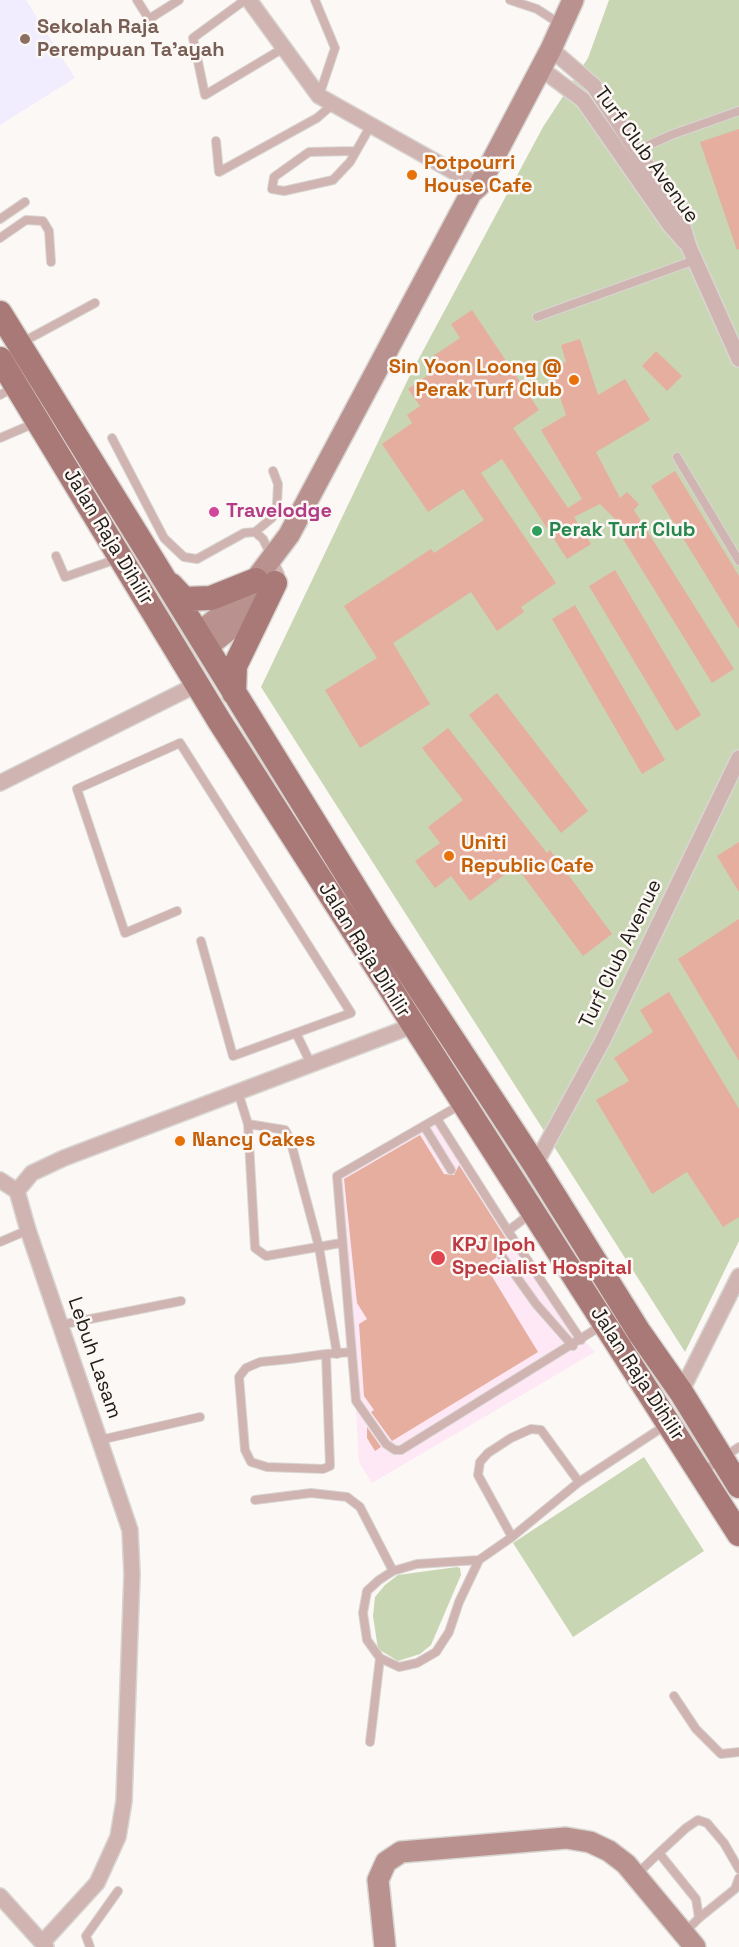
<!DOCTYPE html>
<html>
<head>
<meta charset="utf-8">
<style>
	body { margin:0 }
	canvas { display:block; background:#fcf8f5 }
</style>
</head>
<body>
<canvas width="739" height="1947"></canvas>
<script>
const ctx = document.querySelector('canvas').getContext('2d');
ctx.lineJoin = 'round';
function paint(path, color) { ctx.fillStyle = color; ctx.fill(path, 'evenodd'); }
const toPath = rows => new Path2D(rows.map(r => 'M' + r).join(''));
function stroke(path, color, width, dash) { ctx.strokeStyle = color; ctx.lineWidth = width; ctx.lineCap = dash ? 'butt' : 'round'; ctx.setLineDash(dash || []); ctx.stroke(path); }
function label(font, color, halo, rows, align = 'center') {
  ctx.font = font + ' "Space Grotesk",sans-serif'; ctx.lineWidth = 5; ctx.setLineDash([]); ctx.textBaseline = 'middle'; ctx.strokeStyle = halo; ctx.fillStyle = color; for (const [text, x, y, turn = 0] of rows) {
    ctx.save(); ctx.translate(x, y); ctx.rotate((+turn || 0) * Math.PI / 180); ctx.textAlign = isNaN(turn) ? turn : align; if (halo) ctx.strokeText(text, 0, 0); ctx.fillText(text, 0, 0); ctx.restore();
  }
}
paint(toPath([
	[0,0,26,0,75,78,0,125]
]), '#f1ecfe');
paint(toPath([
	[437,1121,583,1339,595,1352,372,1483,359,1462,342,1174]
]), '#fee8f5');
paint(toPath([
	[609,0,739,0,739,1241,685,1352,261,687,410,375,543,127,588,58],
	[644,1457,704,1551,573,1637,513,1543],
	[457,1567,460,1568,461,1575,431,1645,420,1654,398,1661,378,1649,373,1616,375,1597,385,1585,398,1575]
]), '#c9d6b4');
paint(toPath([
	[739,129,739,249,737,250,700,142],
	[472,310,539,410,513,428,568,508,582,499,541,430,566,415,550,367,566,362,561,345,580,339,598,395,625,379,650,420,596,452,620,498,627,492,639,504,634,510,734,669,712,683,623,539,630,534,600,504,574,517,591,544,567,559,502,459,481,473,556,583,521,607,524,612,497,631,471,592,393,643,430,704,360,748,325,690,377,658,344,606,431,549,434,553,484,520,463,489,428,512,382,444,412,423,407,415,420,406,408,389,440,367,433,356,460,338,451,324],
	[656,351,682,376,667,391,642,366],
	[675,471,739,576,739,629,651,486],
	[615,570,701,715,676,731,589,586],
	[575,605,665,760,642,774,552,619],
	[497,693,588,811,561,833,469,715],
	[448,728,547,853,550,850,612,934,583,956,516,866,470,901,451,876,435,888,415,861,440,843,428,827,463,800,422,748],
	[739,842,739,892,717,856],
	[739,919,739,1061,678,959],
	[669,992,739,1109,739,1217,723,1227,687,1172,652,1194,596,1100,629,1081,614,1058,653,1032,640,1010],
	[420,1135,444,1174,454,1175,459,1165,512,1248,506,1252,498,1250,496,1258,485,1265,538,1352,392,1441,371,1412,374,1410,364,1396,359,1324,367,1319,357,1303,344,1179],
	[367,1427,381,1447,375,1451,367,1438]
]), '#e6ae9f');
const lane = toPath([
	[137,0,149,19,179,0],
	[245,0,193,38,205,95,282,49],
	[315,0,335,48,319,96],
	[510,0,537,9,560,24],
	[216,141,219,172,317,118,332,105],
	[354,151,309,152,274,177,272,189,284,191,333,180,350,162,371,125],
	[636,151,671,135,739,111],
	[0,219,25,202],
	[0,238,26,220,43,221,49,231,51,262],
	[537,317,695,260],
	[21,343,95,303],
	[0,395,14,387],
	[0,438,35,423],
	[112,438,164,538,184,557,197,559,244,533,255,532,263,539,280,574],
	[677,457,739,561],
	[255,532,272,518,277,504,278,484,273,471],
	[56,556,65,577,117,559],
	[177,911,125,933,77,789,180,743,351,1013,296,1033,311,1064],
	[201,941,233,1056,296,1033],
	[238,1092,248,1124,255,1248,266,1256,341,1243],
	[460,1105,337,1176,356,1401,386,1444,395,1450,401,1450,601,1326],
	[437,1119,508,1231,581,1340],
	[248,1124,285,1130,290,1139,319,1247,337,1354],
	[424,1126,451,1170],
	[508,1231,530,1214],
	[0,1242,28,1230],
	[501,1255,536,1304,573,1346],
	[60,1325,181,1301],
	[326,1354,330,1466,323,1469,267,1467,251,1462,245,1450,239,1377,246,1368,260,1362,290,1359,326,1354,352,1352],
	[100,1440,200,1417],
	[703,1471,739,1447],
	[255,1500,311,1493,347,1497,360,1507,393,1571],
	[512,1537,478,1475,480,1462,488,1453,511,1438,531,1429,541,1430,579,1482],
	[479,1560,459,1602,449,1632,436,1652,417,1663,399,1667,380,1658,367,1640,363,1613,367,1591,379,1580,393,1571,417,1564,479,1560,512,1537,579,1482,666,1425],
	[674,1696,696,1729,721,1754,739,1752],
	[370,1742,380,1658],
	[659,1853,686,1828,698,1820,707,1823,724,1843,739,1869],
	[637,1874,659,1853,696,1899,699,1918,685,1932],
	[699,1918,735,1889,739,1878],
	[90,1947,86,1936,118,1891]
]);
const street = toPath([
	[249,0,319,96,479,186],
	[551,49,594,86,680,216,689,247,739,359],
	[540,68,583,100,670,225,685,242],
	[0,783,198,684],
	[535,1165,603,1040,739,758],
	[0,1180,17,1191],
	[681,1392,739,1276],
	[0,1896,46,1947],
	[43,1942,97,1883,118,1837,124,1801,132,1574,130,1530,28,1230,17,1191,32,1173,64,1158,412,1026]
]);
const secondary = toPath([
	[197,634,240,600,289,535,471,193,479,186,551,49,573,0],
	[206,648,245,617,263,596],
	[385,1947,378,1880,386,1862,401,1852,566,1838,590,1842,609,1851,626,1864,695,1947]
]);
const primary = toPath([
	[0,313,381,930,535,1165,639,1332,681,1392,739,1486],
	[0,359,220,722,739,1534],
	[171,585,184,599,211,598,256,580],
	[234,693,235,666,275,583]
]);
stroke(lane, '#d9d5d1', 10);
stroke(street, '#d9d5d1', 18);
stroke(secondary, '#d9d5d1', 24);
stroke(primary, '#d9d5d1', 27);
stroke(lane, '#cfb4b2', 8);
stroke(street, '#cfb4b2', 15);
stroke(secondary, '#b9928f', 21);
stroke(primary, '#a87976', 24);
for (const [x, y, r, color] of [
	[25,39,6,"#8d6e63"],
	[412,175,6,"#e8710a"],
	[574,380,6,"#e8710a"],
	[214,512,6,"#d1479c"],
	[537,531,6,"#2e9e5b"],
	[449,856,6,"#e8710a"],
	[180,1141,6,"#e8710a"],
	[438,1258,8,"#e0444e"]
]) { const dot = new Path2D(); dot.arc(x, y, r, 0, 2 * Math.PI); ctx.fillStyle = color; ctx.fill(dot); stroke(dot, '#fcf8f5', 2); }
label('bold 20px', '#785e54', '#fcf8f5', [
	["Sekolah Raja",37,28],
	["Perempuan Ta'ayah",37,51]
], 'left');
label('20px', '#211b16', '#fcf8f5', [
	["Turf Club Avenue",646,155,54],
	["Jalan Raja Dihilir",108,537,59],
	["Jalan Raja Dihilir",364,950,58],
	["Turf Club Avenue",621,954,-64],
	["Lebuh Lasam",94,1358,71],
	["Jalan Raja Dihilir",637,1374,57]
]);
label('bold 20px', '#c56008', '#fcf8f5', [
	["Potpourri",424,164],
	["House Cafe",424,187],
	["Sin Yoon Loong @",562,368,"right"],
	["Perak Turf Club",562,391,"right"],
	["Uniti",461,844],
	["Republic Cafe",461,867],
	["Nancy Cakes",192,1141]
], 'left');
label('bold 20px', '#b23c85', '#fcf8f5', [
	["Travelodge",226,512]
], 'left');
label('bold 20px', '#27864d', '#fcf8f5', [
	["Perak Turf Club",549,531]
], 'left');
label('bold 20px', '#be3a42', '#fcf8f5', [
	["KPJ Ipoh",452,1246],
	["Specialist Hospital",452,1269]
], 'left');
</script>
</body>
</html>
